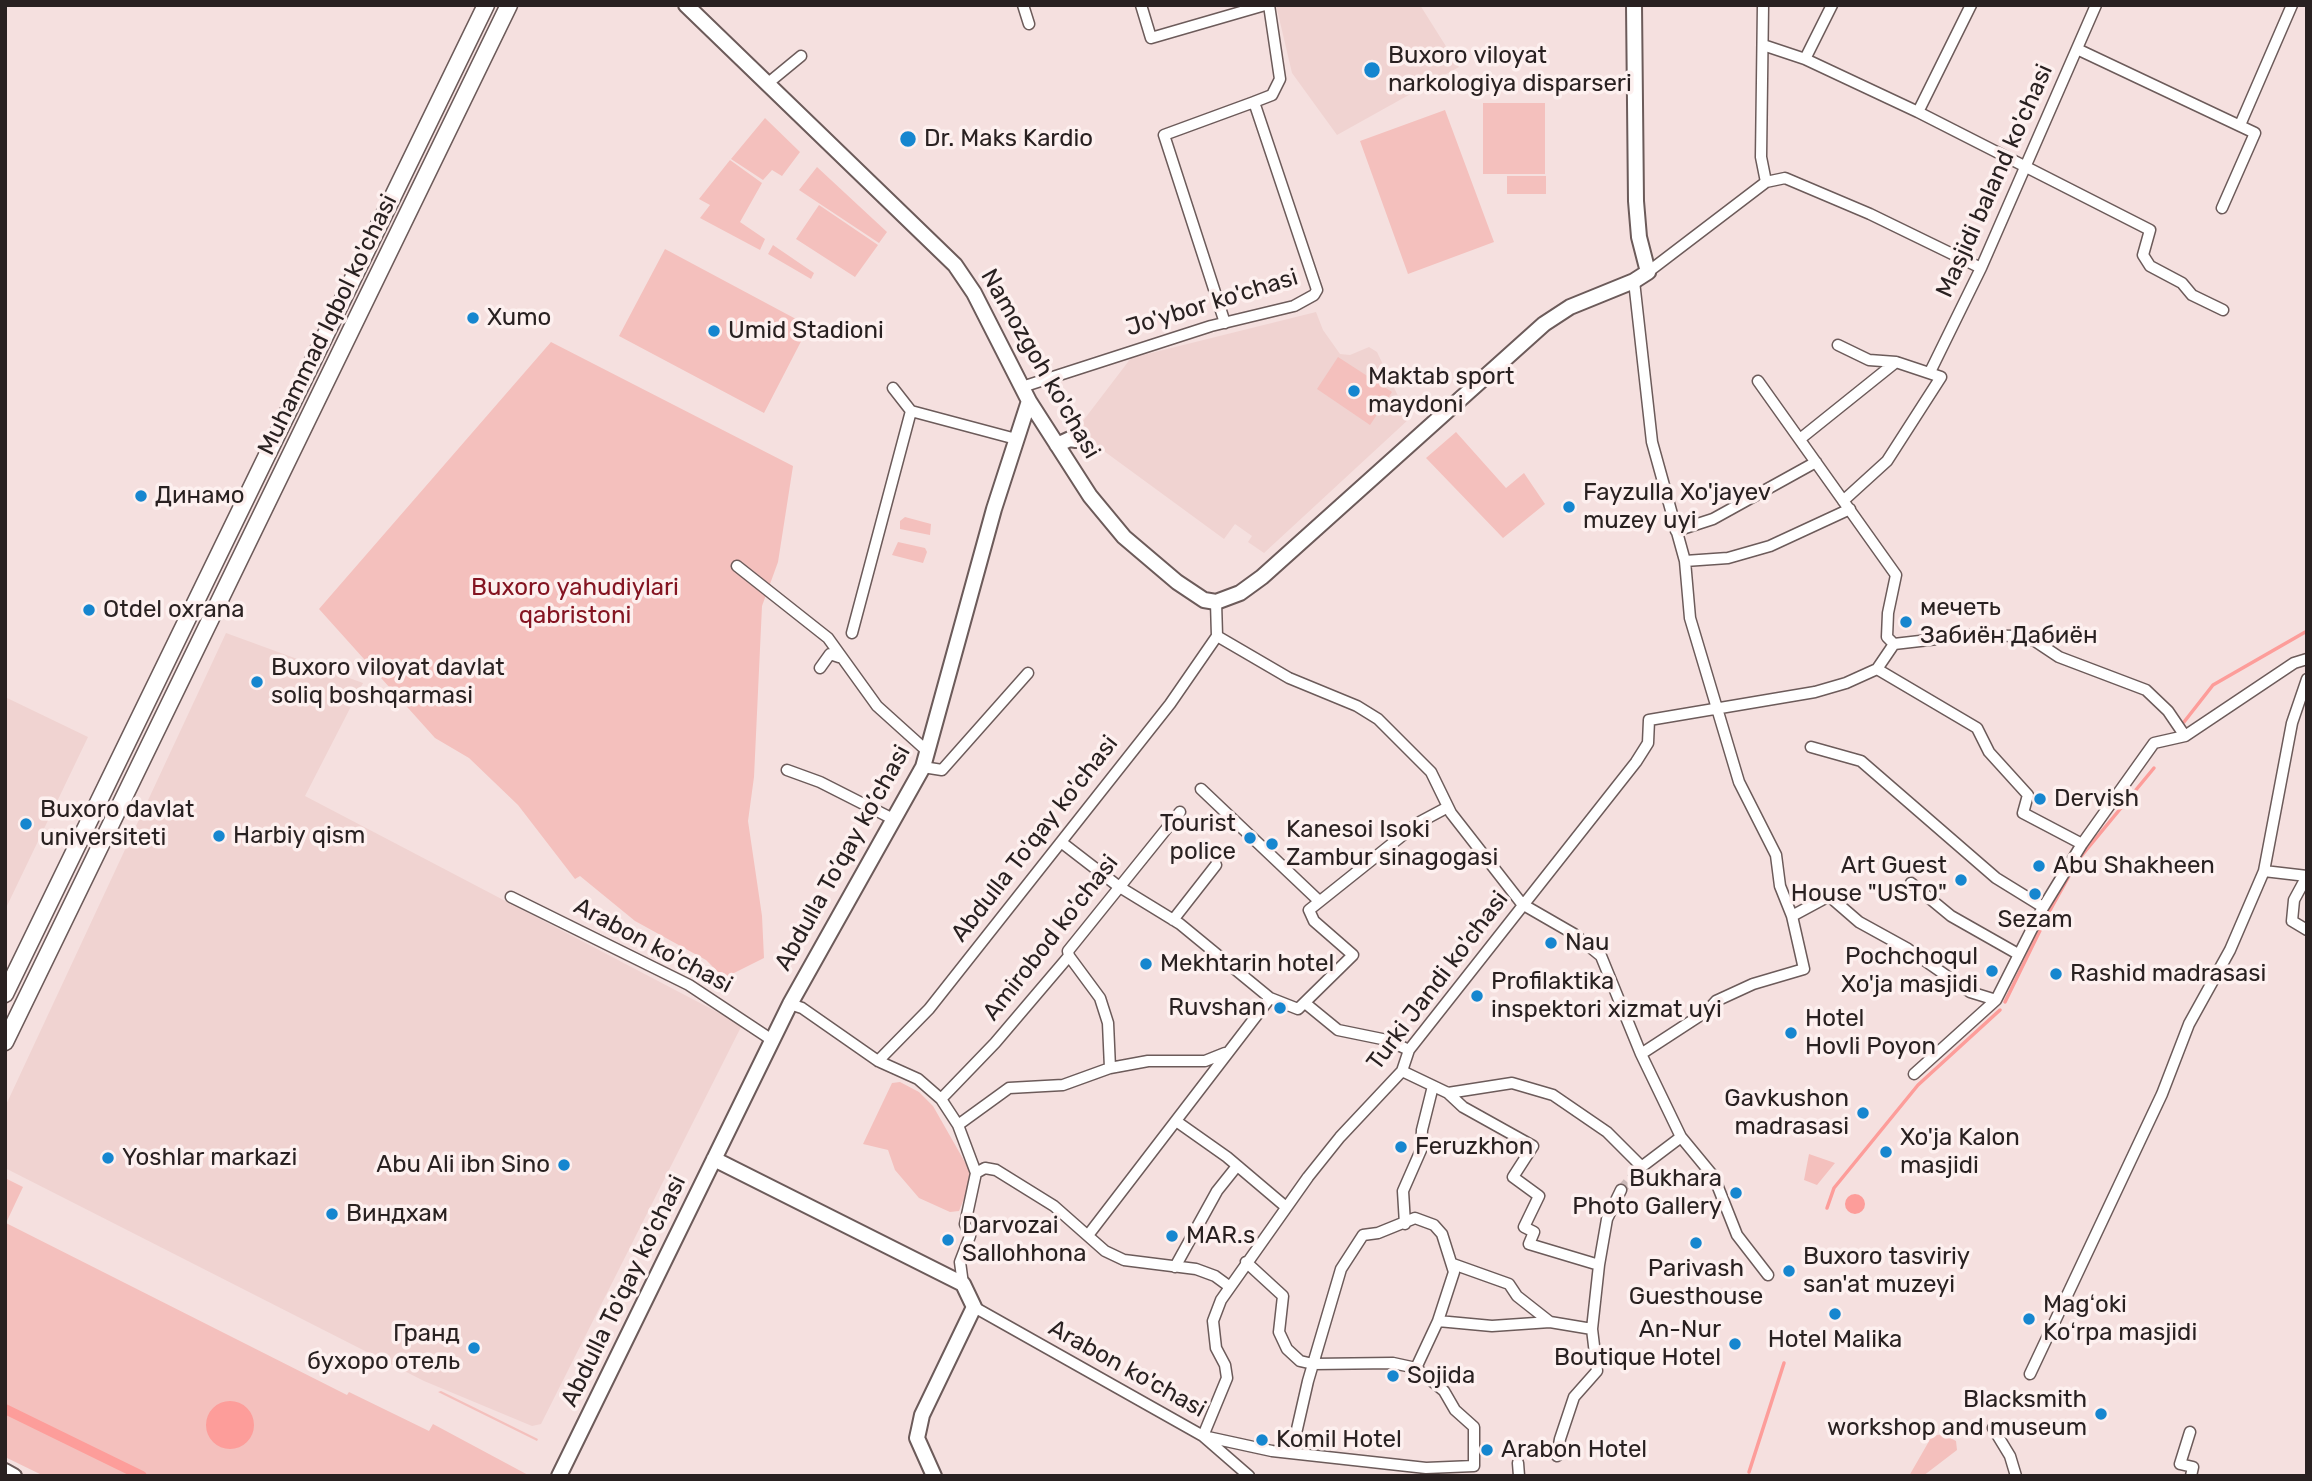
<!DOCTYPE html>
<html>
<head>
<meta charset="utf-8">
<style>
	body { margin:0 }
	#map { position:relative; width:2312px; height:1481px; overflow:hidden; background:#f5e0df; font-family:Rubik,sans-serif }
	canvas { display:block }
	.frame { position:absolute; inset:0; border:7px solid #292121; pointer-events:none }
</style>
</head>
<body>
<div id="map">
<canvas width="2312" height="1481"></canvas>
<div class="frame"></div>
</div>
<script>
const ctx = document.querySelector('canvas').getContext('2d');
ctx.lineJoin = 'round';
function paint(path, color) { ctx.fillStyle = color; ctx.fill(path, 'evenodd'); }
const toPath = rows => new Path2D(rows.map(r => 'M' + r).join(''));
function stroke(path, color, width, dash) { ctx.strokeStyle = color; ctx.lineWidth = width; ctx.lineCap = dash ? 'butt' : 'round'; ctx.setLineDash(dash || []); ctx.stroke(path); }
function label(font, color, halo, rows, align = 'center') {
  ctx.font = font + ' Rubik,sans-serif'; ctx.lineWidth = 7; ctx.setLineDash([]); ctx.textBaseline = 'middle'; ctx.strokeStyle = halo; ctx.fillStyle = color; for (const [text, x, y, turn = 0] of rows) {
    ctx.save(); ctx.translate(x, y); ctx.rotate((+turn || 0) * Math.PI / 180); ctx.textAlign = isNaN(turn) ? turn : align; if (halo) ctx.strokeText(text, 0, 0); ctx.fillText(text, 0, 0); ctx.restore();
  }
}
paint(toPath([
	[1276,5,1420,5,1459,67,1337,135,1292,73],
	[1316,312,1323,330,1340,354,1350,355,1369,347,1377,352,1409,419,1264,553,1248,542,1252,536,1235,524,1224,539,1082,435,1073,434,1131,358],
	[226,633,363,683,305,796,742,1025,541,1424,532,1426,424,1381,5,1168,5,1107],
	[5,697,88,737,5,910]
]), '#f0d3d1');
paint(toPath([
	[1483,103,1545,103,1545,174,1483,174],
	[1445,110,1494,242,1408,274,1360,141],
	[765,118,800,152,782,176,772,170,763,180,731,159],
	[730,160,762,183,740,222,765,239,760,250,700,218,710,205,699,199],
	[817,167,887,232,879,243,799,190],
	[1507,176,1546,176,1546,194,1507,194],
	[819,205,878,245,855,277,796,239],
	[773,245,814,273,811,279,768,254],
	[665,249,809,326,764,413,619,336],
	[551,342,793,466,778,562,762,606,754,777,748,821,762,916,764,958,724,978,706,960,635,921,580,876,575,879,518,805,469,758,435,738,319,609],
	[1338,357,1392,392,1370,425,1317,389],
	[1456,432,1506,488,1524,473,1545,504,1503,538,1426,458],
	[905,517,931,524,930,535,900,529,900,521],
	[898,542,925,548,927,552,923,563,892,555],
	[900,1082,919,1092,933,1106,970,1171,972,1179,959,1211,950,1212,919,1198,895,1170,888,1150,863,1144,892,1083],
	[1809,1154,1835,1163,1817,1185,1804,1180],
	[5,1178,23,1187,6,1223,347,1395,349,1392,429,1431,433,1424,530,1476,44,1476,5,1457],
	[441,1391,538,1439,537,1441,438,1392],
	[1943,1434,1956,1441,1957,1450,1923,1476,1909,1476,1932,1436]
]), '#f4c0bd');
paint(toPath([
	'1845 1204a10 10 0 1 1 20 0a10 10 0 1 1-20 0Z',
	'206 1425a24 24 0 1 1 48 0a24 24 0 1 1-48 0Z'
]), '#fd9d9a');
stroke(toPath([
	[2184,722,2213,685,2307,631],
	[2005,1002,2049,912,2078,860,2154,768],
	[1827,1208,1834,1188,1918,1085,2000,1010],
	[1749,1472,1784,1363]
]), '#fd9d9a', 3.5);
stroke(toPath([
	[5,1409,142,1476]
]), '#fd9d9a', 10);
stroke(toPath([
	[1621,1190,1640,1168]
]), '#ccbab9', 10, [10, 5]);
const street = toPath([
	[1023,5,1029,24],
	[1141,5,1151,38,1265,5],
	[1763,5,1761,157,1766,182],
	[1763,45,1805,59,1918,112,2150,230,2143,255,2150,266,2182,283,2192,295,2223,310],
	[2077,49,2255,133,2222,208],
	[1805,59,1832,5],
	[767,84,801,56],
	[1918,112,1971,5],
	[2240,125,2292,5],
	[1648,272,1766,182,1785,178,1870,214,1981,268],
	[1634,281,1652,442,1685,561,1690,618,1739,782,1776,855,1780,886,1792,916,1804,969,1753,984,1716,1001,1707,1011,1641,1054],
	[1225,323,1164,135,1254,102],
	[1838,345,1869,360,1896,362,1941,377,1887,461,1843,501],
	[1930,372,1981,268,2096,5],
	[1022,387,1211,326,1294,306,1314,295,1317,290,1254,102,1272,95,1280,79,1269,5],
	[911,411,1016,439],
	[1800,439,1896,362],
	[1676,531,1713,519,1816,462],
	[1685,561,1728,558,1770,546,1850,509],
	[737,566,828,638,877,706,928,752],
	[1216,602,1217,636,1289,678,1357,706,1378,719,1431,772,1451,813,1522,904,1574,934,1601,956,1641,1054,1681,1137,1714,1177,1737,1235,1768,1275],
	[852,633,911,411,893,388],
	[1894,644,1972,635,2016,636,2035,641,2059,657,2146,690,2168,711,2185,736],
	[820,668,830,654,839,657],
	[1877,669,1977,728,1989,752,2028,795,2023,813,2082,844],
	[1811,747,1861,761,1996,878,2043,907],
	[923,767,942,770,1028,673],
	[787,770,820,782,893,819],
	[1201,789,1318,900],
	[1061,842,1118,886,1180,924,1270,998,1298,1009,1353,955,1314,921,1309,910,1418,823,1448,807],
	[2264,871,2307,876],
	[2307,876,2294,900,2292,921,2307,930],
	[1911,883,1951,916,2018,954],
	[511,897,689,985,772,1040],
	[1792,916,1829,896,1859,922,1908,949,1970,992,1996,1000],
	[1173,920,1216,865],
	[1069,956,1100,998,1108,1023,1110,1068],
	[1305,1003,1338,1030,1387,1040,1409,1050],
	[790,1004,802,1008,878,1061,918,1079,941,1099,958,1125,976,1173,965,1224,970,1236,960,1262,963,1284],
	[878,1061,929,1009,1170,704,1217,636],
	[1402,1071,1448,1093,1463,1107,1533,1146,1513,1177,1539,1196,1524,1227,1534,1232,1529,1244,1599,1265],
	[1914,1074,1996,1000,2041,911,2082,844,2154,743,2185,736,2294,663,2307,659],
	[1448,1093,1512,1083,1553,1095,1607,1132,1641,1166],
	[941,1099,995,1043,1069,956,1068,951,1180,812],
	[1176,1121,1227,1157,1286,1207],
	[958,1125,1009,1088,1063,1085,1110,1068,1148,1061,1205,1061,1225,1053],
	[1640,1168,1681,1137],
	[976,1173,985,1168,996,1170,1054,1206,1105,1251,1124,1260,1196,1269,1215,1276,1230,1287],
	[1405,1224,1403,1191,1421,1150,1422,1130,1433,1086],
	[1089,1234,1270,998],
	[1453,1264,1509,1284,1517,1296,1550,1322],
	[1175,1267,1217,1191,1237,1166],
	[974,1307,1203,1436,1272,1451,1426,1468,1474,1466,1474,1427,1455,1410,1444,1391,1416,1368,1393,1363,1313,1364,1300,1361,1287,1349,1279,1332,1283,1296,1246,1262],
	[1438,1321,1492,1326,1550,1322,1592,1329],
	[2030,1374,2162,1094,2189,1024,2230,950,2264,871,2292,723,2307,679],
	[1993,1428,2010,1456,2016,1476],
	[2190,1432,2180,1464,2193,1467,2191,1476],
	[1292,1451,1308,1381,1341,1269,1363,1235,1378,1233,1415,1218,1434,1225,1442,1234,1454,1272,1438,1321,1416,1368],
	[1557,1456,1560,1439,1574,1397,1597,1371,1592,1329,1599,1265,1607,1219,1621,1190],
	[1518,1463,1519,1476],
	[1249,1476,1203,1436,1227,1378,1225,1365,1216,1348,1213,1321,1221,1300,1308,1177,1340,1137,1402,1071,1409,1050,1636,762,1648,743,1649,720,1815,692,1846,683,1877,669,1894,644,1887,637,1888,613,1896,575,1758,381]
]);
const secondary = toPath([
	[686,5,955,265,974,293,1029,401,1090,496,1124,537,1177,582,1204,600,1216,602,1240,593,1262,577,1544,324,1570,307,1634,281,1648,272,1639,237,1636,201,1634,5],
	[1057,445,1070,439,1076,440],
	[714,1159,963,1284,974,1307,922,1415,919,1429,917,1438,934,1476],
	[5,1471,14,1476],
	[559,1476,790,1004,923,767,994,509,1029,401]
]);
const primary = toPath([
	[5,994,486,5],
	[5,1042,509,5]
]);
stroke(street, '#6c5b5a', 13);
stroke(secondary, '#6c5b5a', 18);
stroke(primary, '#6c5b5a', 19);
stroke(street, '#fff', 10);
stroke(secondary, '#fff', 14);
stroke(primary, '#fff', 16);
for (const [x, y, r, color] of [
	[1372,70,9,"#1686cf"],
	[908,139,9,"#1686cf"],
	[473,318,7,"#1686cf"],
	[714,331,7,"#1686cf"],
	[1354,391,7,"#1686cf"],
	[141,496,7,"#1686cf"],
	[1569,507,7,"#1686cf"],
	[89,610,7,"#1686cf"],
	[1906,622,7,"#1686cf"],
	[257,682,7,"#1686cf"],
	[2040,799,7,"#1686cf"],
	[26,824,7,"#1686cf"],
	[219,836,7,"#1686cf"],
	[1250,838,7,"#1686cf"],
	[1272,844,7,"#1686cf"],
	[2039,866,7,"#1686cf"],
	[1961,880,7,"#1686cf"],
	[2035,894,7,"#1686cf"],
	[1551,943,7,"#1686cf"],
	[1146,964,7,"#1686cf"],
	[1992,971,7,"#1686cf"],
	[2056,974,7,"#1686cf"],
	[1477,996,7,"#1686cf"],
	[1280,1008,7,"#1686cf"],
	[1791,1033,7,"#1686cf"],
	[1863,1113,7,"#1686cf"],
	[1401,1147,7,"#1686cf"],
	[1886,1152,7,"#1686cf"],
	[108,1158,7,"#1686cf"],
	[564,1165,7,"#1686cf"],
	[1736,1193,7,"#1686cf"],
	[332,1214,7,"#1686cf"],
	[1172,1236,7,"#1686cf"],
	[948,1240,7,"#1686cf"],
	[1696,1243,7,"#1686cf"],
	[1789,1271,7,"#1686cf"],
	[1835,1314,7,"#1686cf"],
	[2029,1319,7,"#1686cf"],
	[1735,1344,7,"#1686cf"],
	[474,1348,7,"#1686cf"],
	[1393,1376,7,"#1686cf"],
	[2101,1414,7,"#1686cf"],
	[1262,1440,7,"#1686cf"],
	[1487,1450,7,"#1686cf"]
]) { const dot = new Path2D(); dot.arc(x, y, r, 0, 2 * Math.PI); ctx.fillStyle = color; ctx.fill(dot); stroke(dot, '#fdf0ef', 2.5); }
label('24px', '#292121', '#fdf0ef', [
	["Buxoro viloyat",1388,56],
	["narkologiya disparseri",1388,84],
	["Dr. Maks Kardio",924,139],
	["Xumo",487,318],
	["Umid Stadioni",728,331],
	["Maktab sport",1368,377],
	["maydoni",1368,405],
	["Fayzulla Xo'jayev",1583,493],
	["muzey uyi",1583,521],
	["Динамо",155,496],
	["мечеть",1920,608],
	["Забиён Дабиён",1920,636],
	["Otdel oxrana",103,610],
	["Buxoro viloyat davlat",271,668],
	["soliq boshqarmasi",271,696],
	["Dervish",2054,799],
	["Buxoro davlat",40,810],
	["universiteti",40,838],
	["Tourist",1236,824,"right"],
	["police",1236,852,"right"],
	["Kanesoi Isoki",1286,830],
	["Zambur sinagogasi",1286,858],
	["Harbiy qism",233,836],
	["Art Guest",1947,866,"right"],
	["House \"USTO\"",1947,894,"right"],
	["Abu Shakheen",2053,866],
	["Sezam",2035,920,"center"],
	["Nau",1565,943],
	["Pochchoqul",1978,957,"right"],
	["Xo'ja masjidi",1978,985,"right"],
	["Mekhtarin hotel",1160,964],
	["Rashid madrasasi",2070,974],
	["Profilaktika",1491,982],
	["inspektori xizmat uyi",1491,1010],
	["Ruvshan",1266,1008,"right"],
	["Hotel",1805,1019],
	["Hovli Poyon",1805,1047],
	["Gavkushon",1849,1099,"right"],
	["madrasasi",1849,1127,"right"],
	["Xo'ja Kalon",1900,1138],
	["masjidi",1900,1166],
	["Feruzkhon",1415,1147],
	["Yoshlar markazi",122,1158],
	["Abu Ali ibn Sino",550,1165,"right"],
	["Bukhara",1722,1179,"right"],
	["Photo Gallery",1722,1207,"right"],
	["Виндхам",346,1214],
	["Darvozai",962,1226],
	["Sallohhona",962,1254],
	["MAR.s",1186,1236],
	["Buxoro tasviriy",1803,1257],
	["san'at muzeyi",1803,1285],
	["Parivash",1696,1269,"center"],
	["Guesthouse",1696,1297,"center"],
	["Magʻoki",2043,1305],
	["Koʻrpa masjidi",2043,1333],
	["An-Nur",1721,1330,"right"],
	["Boutique Hotel",1721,1358,"right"],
	["Гранд",460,1334,"right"],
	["бухоро отель",460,1362,"right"],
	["Hotel Malika",1835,1340,"center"],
	["Sojida",1407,1376],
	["Blacksmith",2087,1400,"right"],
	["workshop and museum",2087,1428,"right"],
	["Komil Hotel",1276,1440],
	["Arabon Hotel",1501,1450]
], 'left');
label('24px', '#292121', '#fdf0ef', [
	["Masjidi baland ko'chasi",1995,181,-66],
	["Jo'ybor ko'chasi",1212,303,-17],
	["Muhammad Iqbol ko'chasi",328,325,-64],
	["Namozgoh ko'chasi",1040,364,60],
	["Abdulla To'qay ko'chasi",1035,839,-52],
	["Abdulla To’qay ko’chasi",843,858,-61],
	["Amirobod ko'chasi",1051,938,-52],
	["Arabon ko'chasi",653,946,28],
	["Turki Jandi ko'chasi",1438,981,-53],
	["Abdulla To'qay ko'chasi",624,1291,-64],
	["Arabon ko'chasi",1127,1369,29]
]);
label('24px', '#841421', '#fdf0ef', [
	["Buxoro yahudiylari",575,588],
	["qabristoni",575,616]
]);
</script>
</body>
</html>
